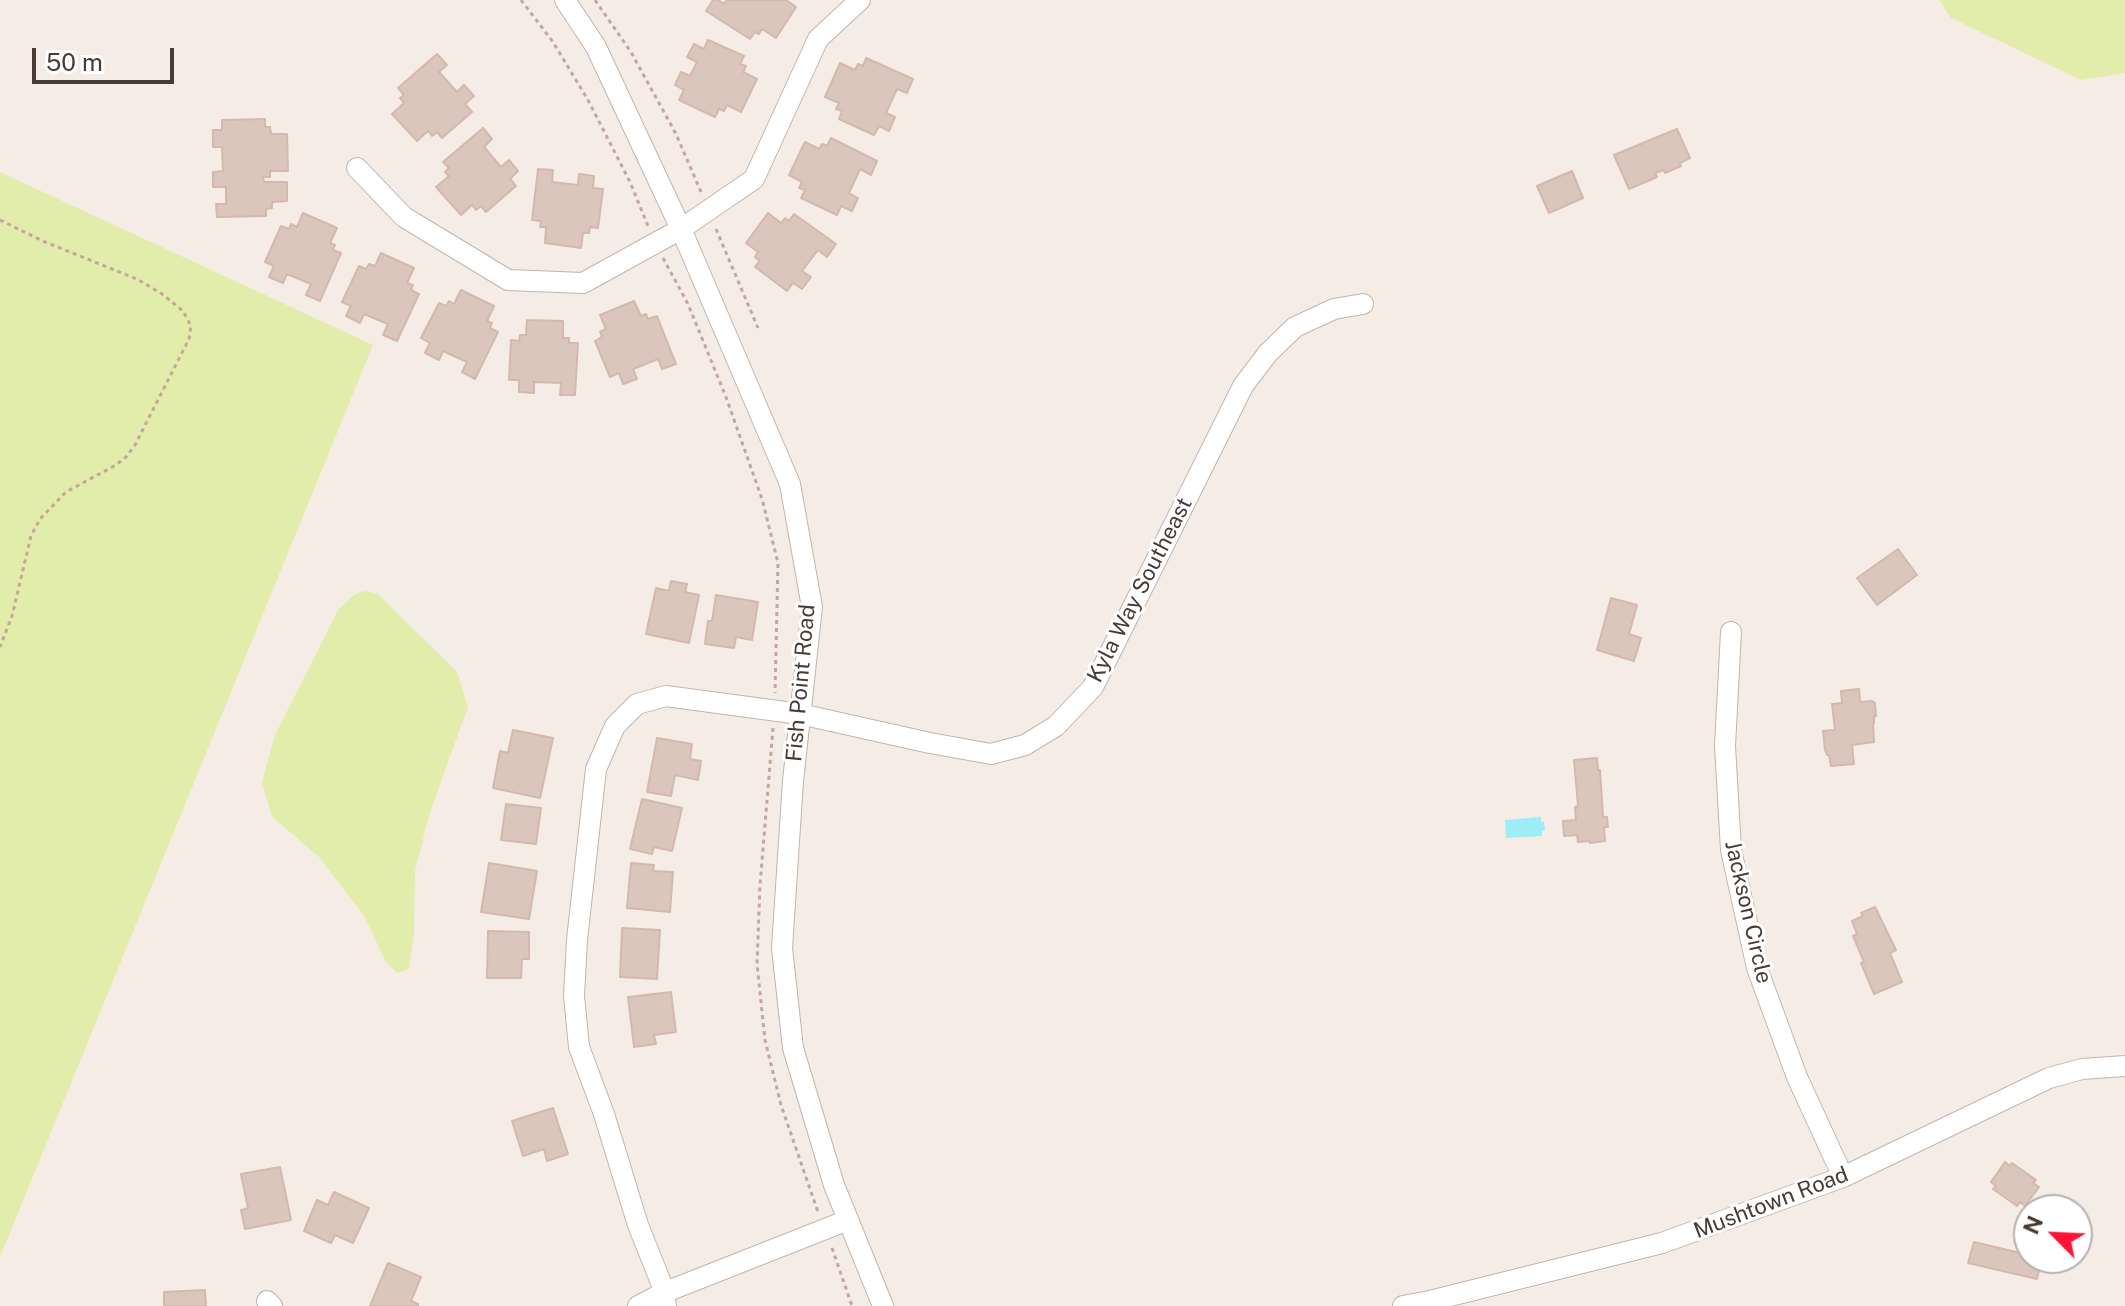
<!DOCTYPE html>
<html>
<head>
<meta charset="utf-8">
<style>
	body { margin:0 }
	#map { position:relative; width:2125px; height:1306px; overflow:hidden; background:#f5ece6; font-family:"Public Sans",sans-serif }
	canvas { display:block }
	.north { position:absolute; left:2013px; top:1194px; width:80px; height:80px; box-sizing:border-box; background:#fff; border:2px solid #b6b1ae; border-radius:50%; rotate:294deg; font-size:22px; font-weight:700; line-height:32px; text-align:center; color:#483b35 }
	.north::after { content:''; display:block; margin:auto; width:28px; height:36px; background:#ff1336; clip-path:polygon(50% 0,100% 100%,50% 72%,0 100%) }
	.scale { position:absolute; left:32px; top:48px; width:142px; height:36px; box-sizing:border-box; border:4px solid #483b35; border-top:0; padding-left:10px; font-size:24px; line-height:28px; white-space:nowrap; color:#483b35; -webkit-text-stroke:6px #fff; paint-order:stroke }
</style>
</head>
<body>
<div id="map">
<canvas width="2125" height="1306"></canvas>
<div class="north">N</div>
<div class="scale">50 m</div>
</div>
<script>
const ctx = document.querySelector('canvas').getContext('2d');
ctx.lineJoin = 'round';
function paint(path, color) { ctx.fillStyle = color; ctx.fill(path, 'evenodd'); }
const toPath = rows => new Path2D(rows.map(r => 'M' + r).join(''));
function stroke(path, color, width, dash) { ctx.strokeStyle = color; ctx.lineWidth = width; ctx.lineCap = dash ? 'butt' : 'round'; ctx.setLineDash(dash || []); ctx.stroke(path); }
function label(font, color, halo, rows, align = 'center') {
  ctx.font = font + ' "Public Sans",sans-serif'; ctx.lineWidth = 6; ctx.setLineDash([]); ctx.textBaseline = 'middle'; ctx.strokeStyle = halo; ctx.fillStyle = color; for (const [text, x, y, turn = 0] of rows) {
    ctx.save(); ctx.translate(x, y); ctx.rotate((+turn || 0) * Math.PI / 180); ctx.textAlign = isNaN(turn) ? turn : align; if (halo) ctx.strokeText(text, 0, 0); ctx.fillText(text, 0, 0); ctx.restore();
  }
}
paint(toPath([
	[1939,0,2125,0,2125,73,2081,80,1951,18],
	[0,172,373,345,0,1257],
	[366,591,378,594,457,672,468,707,430,812,415,872,414,933,409,969,397,973,386,962,364,916,319,857,272,817,262,782,275,735,338,610,355,594]
]), '#e3edab');
paint(toPath([
	[1541,817,1541,822,1544,822,1545,830,1542,831,1542,836,1506,838,1505,820]
]), '#9dedf7');
const building = toPath([
	[713,0,718,0,724,4,727,0,786,0,796,7,776,38,762,29,759,34,755,32,750,39,706,11,713,0],
	[708,40,744,56,740,64,746,66,743,72,757,79,741,112,727,105,724,111,719,109,715,117,679,100,684,90,675,85,681,72,690,76,697,62,687,57,694,44,704,49,708,40],
	[437,54,447,65,439,72,457,92,464,85,474,96,465,104,472,112,442,138,437,132,432,136,428,131,417,141,392,114,404,103,400,98,404,95,398,88,437,54],
	[866,58,913,79,907,93,897,89,886,113,895,117,889,131,879,126,874,135,839,119,842,111,836,109,839,103,825,97,840,63,855,70,858,64,863,66,866,58],
	[265,119,265,127,270,127,271,134,287,134,288,171,270,171,270,177,263,177,264,182,287,182,287,201,272,202,272,208,266,209,266,216,217,217,216,204,226,204,226,187,213,187,213,172,223,171,222,147,213,147,213,130,222,130,222,120,265,119],
	[483,128,492,139,484,147,501,167,509,160,518,171,510,179,516,186,486,212,481,206,476,210,472,205,461,215,436,187,449,176,445,172,449,168,443,162,483,128],
	[1677,129,1690,158,1680,163,1681,166,1665,173,1664,170,1655,173,1657,177,1629,189,1614,155,1677,129],
	[831,138,877,161,871,175,860,169,849,193,858,198,852,211,841,206,837,215,801,198,805,190,799,188,802,182,789,175,805,142,819,149,822,144,827,146,831,138],
	[538,169,553,170,552,182,578,185,579,174,594,176,593,188,603,189,598,228,590,227,589,233,583,233,581,248,545,243,546,227,540,227,541,221,532,220,538,169],
	[1572,171,1583,198,1549,213,1537,186,1572,171],
	[303,213,337,228,330,243,335,245,333,250,341,253,320,301,306,295,311,284,287,274,283,283,269,277,274,266,265,262,281,226,289,229,291,224,297,227,303,213],
	[768,213,781,223,785,218,789,221,794,214,836,244,827,257,818,250,802,271,811,277,802,289,793,283,787,291,755,267,760,261,755,257,758,252,746,243,768,213],
	[381,253,414,268,407,283,413,285,411,290,419,294,397,341,383,335,388,324,364,314,360,323,346,316,351,306,342,302,359,266,366,269,369,264,375,266,381,253],
	[461,290,494,306,487,321,492,323,490,328,498,332,475,379,462,372,467,362,443,351,439,360,425,353,430,343,421,338,439,303,446,306,449,301,454,304,461,290],
	[634,301,641,316,646,314,648,319,657,316,676,364,662,369,658,359,633,369,637,379,623,384,619,373,610,377,595,341,602,337,600,332,606,329,600,315,634,301],
	[527,320,563,321,563,338,569,338,569,343,578,343,575,395,560,395,561,383,534,382,534,393,519,392,519,380,509,380,511,340,519,341,520,335,526,335,527,320],
	[1898,549,1917,575,1877,605,1857,578,1898,549],
	[671,581,687,584,685,592,699,595,689,643,646,634,656,588,669,591,671,581],
	[716,595,758,602,752,640,736,637,734,648,705,644,708,621,712,621,716,595],
	[1611,598,1637,605,1629,634,1641,638,1634,661,1597,650,1611,598],
	[1859,689,1860,702,1872,701,1875,703,1876,716,1874,716,1874,723,1873,723,1874,742,1852,745,1854,764,1831,766,1829,755,1827,755,1825,750,1823,731,1835,730,1832,704,1842,703,1841,691,1859,689],
	[513,730,553,738,540,798,493,788,500,751,508,753,513,730],
	[657,738,692,744,690,759,701,761,698,780,675,775,671,796,647,792,657,738],
	[1597,758,1598,770,1600,770,1603,817,1607,817,1608,827,1604,827,1605,841,1590,843,1590,841,1578,842,1577,835,1564,836,1563,821,1576,820,1575,807,1578,806,1574,760,1597,758],
	[642,799,682,808,672,851,654,847,652,854,630,849,642,799],
	[506,804,541,808,536,844,501,840,506,804],
	[489,863,537,871,529,919,481,912,489,863],
	[631,863,654,865,653,871,673,872,670,912,627,908,631,863],
	[1875,907,1896,950,1890,953,1902,982,1874,994,1861,963,1864,962,1853,936,1857,934,1852,921,1863,916,1861,913,1875,907],
	[622,928,660,930,657,979,620,977,622,928],
	[488,931,529,932,529,959,522,959,521,978,487,978,488,931],
	[671,992,676,1032,654,1035,656,1044,634,1047,628,997,671,992],
	[553,1108,568,1154,547,1161,544,1149,523,1156,512,1121,553,1108],
	[2005,1162,2010,1166,2012,1163,2036,1180,2033,1183,2039,1187,2025,1206,2020,1202,2017,1206,1993,1189,1996,1186,1991,1182,2005,1162],
	[280,1167,291,1220,245,1229,241,1210,248,1208,241,1174,280,1167],
	[334,1192,369,1208,353,1243,335,1235,331,1243,304,1231,317,1200,328,1205,334,1192],
	[1974,1242,2029,1255,2029,1258,2042,1258,2037,1279,1968,1263,1974,1242],
	[388,1263,421,1277,411,1301,418,1304,418,1306,370,1306,388,1263],
	[205,1290,206,1306,164,1306,164,1292,205,1290]
]);
paint(building, '#dbc6bd');
stroke(building, '#d3b9ad', 2);
const street = toPath([
	[565,0,596,47,681,229,790,484,812,607,793,781,782,948,793,1048,834,1185,883,1306],
	[357,168,404,217,508,280,583,283,681,229,754,179,818,39,860,0],
	[1731,632,1725,746,1731,850,1757,968,1797,1077,1843,1177],
	[267,1301,272,1306],
	[638,1306,663,1293,848,1220],
	[666,1306,662,1285,638,1225,604,1114,579,1047,574,996,577,940,596,769,615,726,637,704,666,696,800,714,930,743,991,754,1025,745,1056,726,1093,687,1243,386,1268,353,1295,327,1334,309,1363,304],
	[1403,1306,1430,1301,1662,1243,1843,1177,2049,1078,2082,1069,2125,1066]
]);
stroke(street, '#c4b4ab', 22);
stroke(toPath([
	[521,0,553,42,588,100,630,182,648,226],
	[595,0,631,52,676,134,701,192],
	[0,220,45,242,137,279,162,294,183,311,191,326,189,339,135,445,126,457,116,465,66,492,40,519,31,536,12,616,0,647],
	[716,229,758,328],
	[663,258,688,304,726,397,762,499,778,563,775,693],
	[773,728,760,885,757,964,765,1040,781,1105,818,1212],
	[832,1248,852,1306]
]), '#c4a798', 3, [4, 4]);
stroke(street, '#fff', 20);
label('22px', '#483b35', '#fff', [
	["Kyla Way Southeast",1140,590,-63],
	["Fish Point Road",801,683,-85],
	["Jackson Circle",1748,912,77],
	["Mushtown Road",1771,1203,-21]
]);
</script>
</body>
</html>
